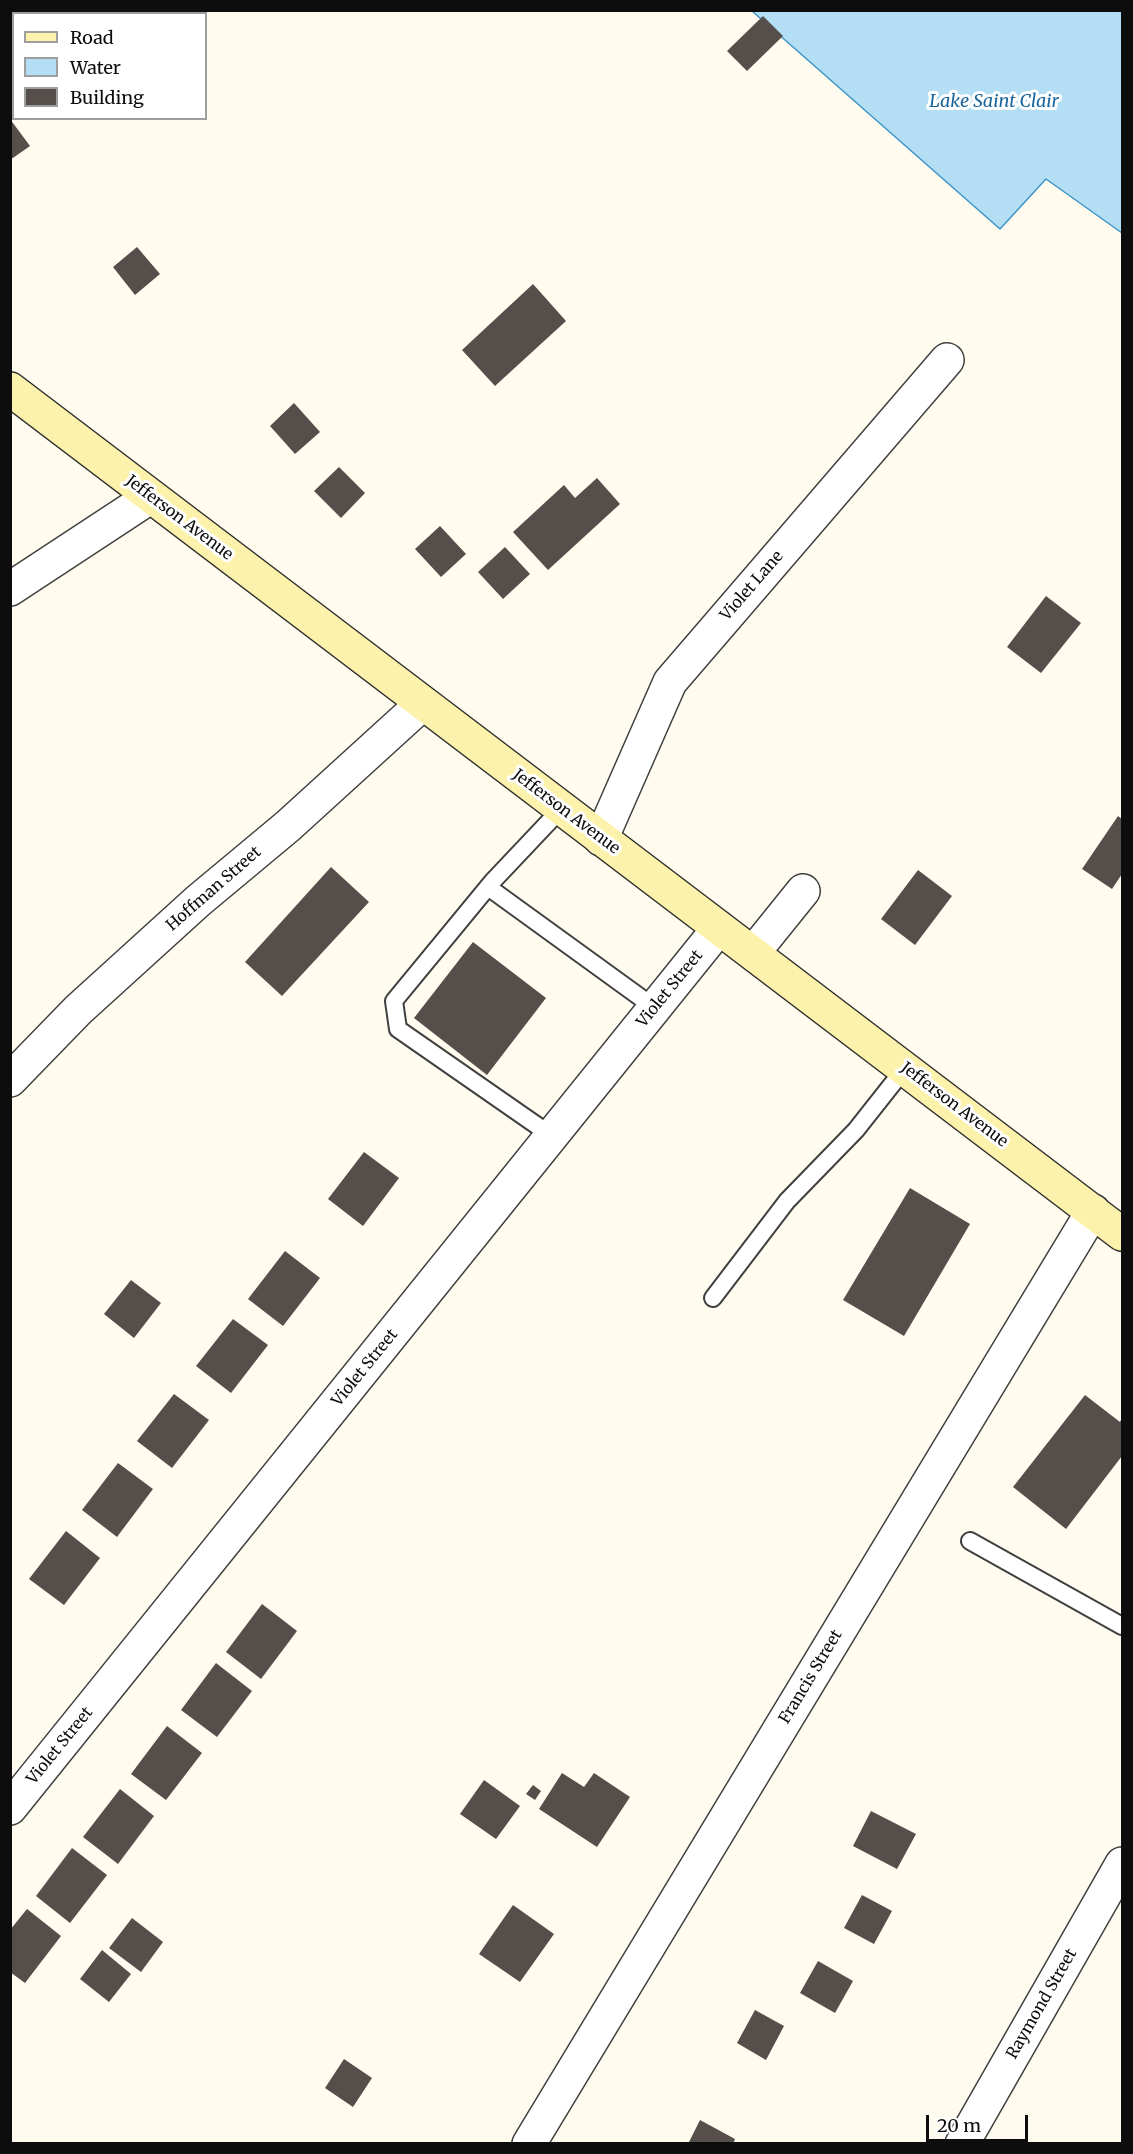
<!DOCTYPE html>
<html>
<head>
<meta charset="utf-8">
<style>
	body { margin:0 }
	#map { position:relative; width:1133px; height:2154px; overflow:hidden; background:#fffbee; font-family:Merriweather,serif }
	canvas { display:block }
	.frame { position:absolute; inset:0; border:12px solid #0d0d0d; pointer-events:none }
	.legend { position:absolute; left:12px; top:12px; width:195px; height:108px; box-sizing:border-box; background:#fff; border:2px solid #9e9e9e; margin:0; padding:8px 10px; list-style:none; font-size:18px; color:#0d0d0d }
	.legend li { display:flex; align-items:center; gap:12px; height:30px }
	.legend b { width:30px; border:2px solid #9e9e9e }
	.scale { position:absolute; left:926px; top:2115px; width:102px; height:27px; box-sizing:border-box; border:3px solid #0d0d0d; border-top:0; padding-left:8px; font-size:18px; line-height:21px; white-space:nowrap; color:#0d0d0d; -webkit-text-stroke:4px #fff; paint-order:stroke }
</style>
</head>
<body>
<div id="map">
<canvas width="1133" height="2154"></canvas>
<div class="frame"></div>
<ul class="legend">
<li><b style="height:8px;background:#fdf2ab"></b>Road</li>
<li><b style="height:16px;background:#b4def4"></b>Water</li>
<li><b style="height:16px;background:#564e4a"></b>Building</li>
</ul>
<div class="scale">20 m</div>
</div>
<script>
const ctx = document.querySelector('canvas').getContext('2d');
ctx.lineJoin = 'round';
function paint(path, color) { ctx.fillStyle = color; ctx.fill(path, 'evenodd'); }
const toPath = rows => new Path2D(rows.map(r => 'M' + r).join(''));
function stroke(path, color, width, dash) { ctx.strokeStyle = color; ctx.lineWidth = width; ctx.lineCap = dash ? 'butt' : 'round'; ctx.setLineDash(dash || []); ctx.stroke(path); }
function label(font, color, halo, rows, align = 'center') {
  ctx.font = font + ' Merriweather,serif'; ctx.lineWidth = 6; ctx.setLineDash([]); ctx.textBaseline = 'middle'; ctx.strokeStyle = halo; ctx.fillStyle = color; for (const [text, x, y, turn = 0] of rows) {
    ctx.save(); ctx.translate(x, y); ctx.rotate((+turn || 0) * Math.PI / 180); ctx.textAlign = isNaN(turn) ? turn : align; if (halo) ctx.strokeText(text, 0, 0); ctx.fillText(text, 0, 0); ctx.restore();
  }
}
const water = toPath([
	[752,11,1122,11,1122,233,1046,179,1000,229,752,11]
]);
paint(water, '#b4def4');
stroke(water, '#3d94c9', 1.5);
paint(toPath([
	[763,16,783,36,747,71,727,51],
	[10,119,30,146,10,160],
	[137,247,160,274,135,295,113,267],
	[533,284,566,321,495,386,462,350],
	[294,403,320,432,295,454,270,426],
	[339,467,365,493,341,518,314,491],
	[597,478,620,504,548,570,513,532,564,485,575,498],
	[440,526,466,554,441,577,415,549],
	[505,547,530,574,503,599,478,572],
	[1046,596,1081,623,1041,673,1007,647],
	[1118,816,1122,819,1122,874,1112,889,1082,869],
	[331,867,369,902,282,996,245,962],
	[918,870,952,896,915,945,881,919],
	[473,942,546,998,487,1075,414,1018],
	[364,1152,399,1178,363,1226,328,1199],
	[910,1188,970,1224,904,1336,843,1300],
	[285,1251,320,1278,283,1326,248,1299],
	[131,1280,161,1303,134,1338,104,1314],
	[233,1319,268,1345,231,1393,196,1366],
	[174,1394,209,1420,172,1468,137,1441],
	[1085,1395,1120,1422,1122,1418,1122,1456,1066,1529,1013,1487],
	[118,1463,153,1489,117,1537,82,1510],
	[66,1531,100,1558,64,1605,29,1579],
	[262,1604,297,1631,261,1679,226,1652],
	[216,1663,252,1691,217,1737,181,1710],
	[167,1726,202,1753,166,1800,131,1774],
	[562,1773,584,1787,594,1773,630,1797,597,1847,539,1809],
	[484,1780,520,1806,496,1839,460,1814],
	[533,1785,541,1791,535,1800,526,1794],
	[120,1789,154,1816,118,1864,83,1837],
	[871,1811,916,1834,897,1869,853,1846],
	[72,1848,107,1875,70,1923,36,1896],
	[862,1895,892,1911,874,1944,844,1928],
	[513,1905,554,1934,520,1982,479,1954],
	[27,1909,61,1936,25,1983,10,1972,10,1930],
	[132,1918,163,1942,141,1972,109,1948],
	[102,1950,131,1974,109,2002,80,1979],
	[818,1961,853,1981,835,2013,800,1993],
	[755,2010,784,2026,766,2060,737,2043],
	[344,2059,372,2078,353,2107,325,2088],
	[700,2120,735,2139,733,2144,688,2144]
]), '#564e4a');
const service = toPath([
	[488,887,655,1008],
	[552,1136,398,1029,394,1001,492,882,561,809],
	[713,1298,787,1201,856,1130,905,1068],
	[970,1541,1122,1626]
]);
const minor = toPath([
	[10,589,150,497],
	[601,839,670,682,947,360],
	[753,953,803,891],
	[10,1080,78,1010,198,901,288,826,422,704],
	[10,1808,719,928],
	[529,2144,1093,1211],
	[962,2144,1122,1864]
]);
const secondary = toPath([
	[10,389,1122,1234]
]);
stroke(service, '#404040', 20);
stroke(minor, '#404040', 36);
stroke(secondary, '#2f2f2f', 36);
stroke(service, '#fff', 16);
stroke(minor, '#fff', 33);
stroke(secondary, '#fdf2ab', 33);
label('16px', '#0d0d0d', '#fff', [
	["Jefferson Avenue",179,518,37],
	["Violet Lane",752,586,-49],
	["Jefferson Avenue",566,812,37],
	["Hoffman Street",214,889,-41],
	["Violet Street",670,989,-51],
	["Jefferson Avenue",954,1105,37],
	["Violet Street",365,1368,-51],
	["Francis Street",811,1677,-59],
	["Violet Street",60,1746,-51],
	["Raymond Street",1042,2004,-60]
]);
label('italic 18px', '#1a669c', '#fff', [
	["Lake Saint Clair",994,102]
]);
</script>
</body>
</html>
